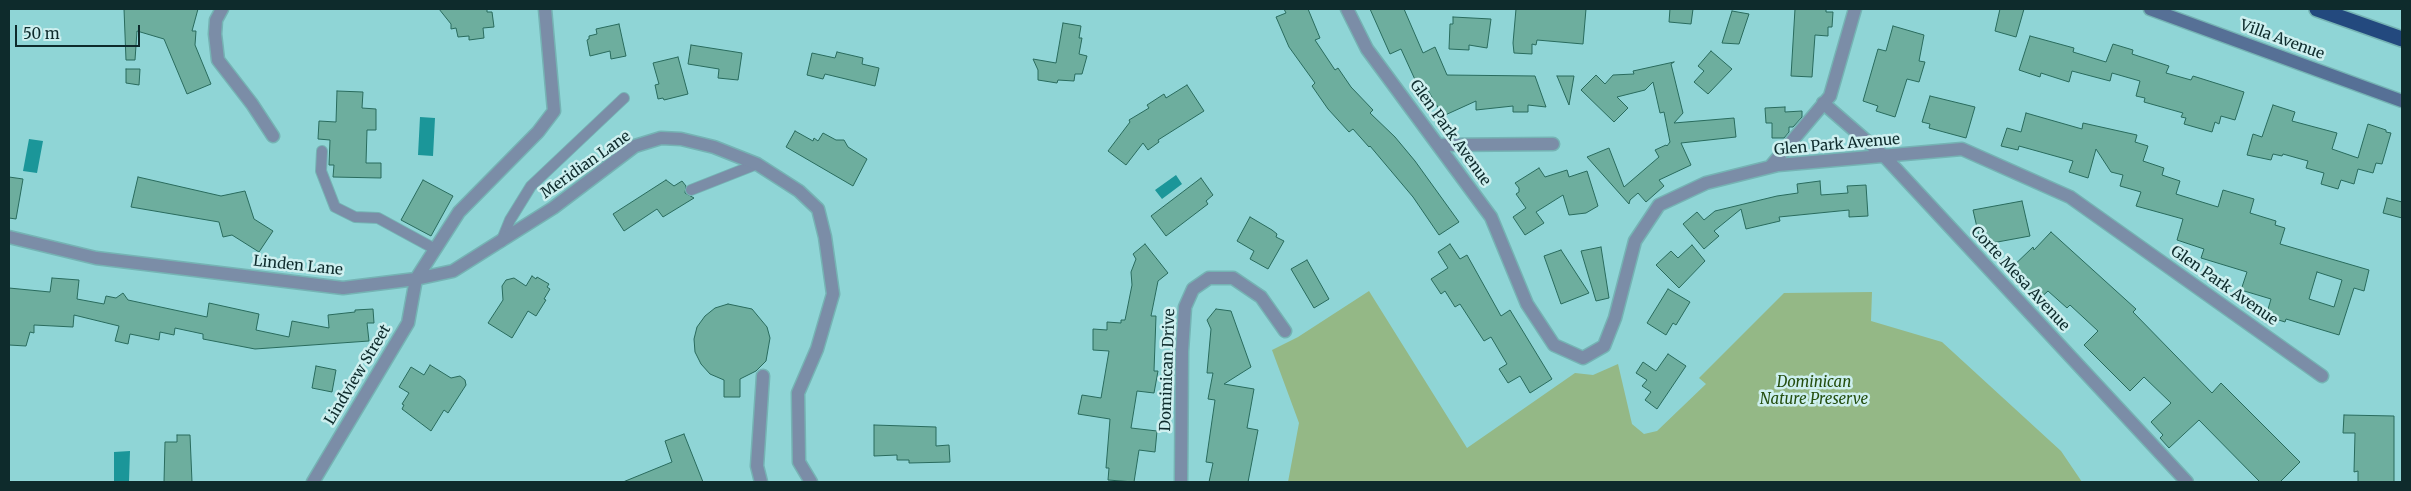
<!DOCTYPE html>
<html>
<head>
<meta charset="utf-8">
<style>
	body { margin:0 }
	#map { position:relative; width:2411px; height:491px; overflow:hidden; background:#8fd5d6; font-family:Merriweather,serif }
	canvas { display:block }
	.frame { position:absolute; inset:0; border:10px solid #0e2b2c; pointer-events:none }
	.scale { position:absolute; left:15px; top:25px; width:125px; height:22px; box-sizing:border-box; border:2px solid #0e2b2c; border-top:0; padding-left:6px; font-size:15px; line-height:18px; white-space:nowrap; color:#0e2b2c; -webkit-text-stroke:4px #cdefef; paint-order:stroke }
</style>
</head>
<body>
<div id="map">
<canvas width="2411" height="491"></canvas>
<div class="frame"></div>
<div class="scale">50 m</div>
</div>
<script>
const ctx = document.querySelector('canvas').getContext('2d');
ctx.lineJoin = 'round';
function paint(path, color) { ctx.fillStyle = color; ctx.fill(path, 'evenodd'); }
const toPath = rows => new Path2D(rows.map(r => 'M' + r).join(''));
function stroke(path, color, width, dash) { ctx.strokeStyle = color; ctx.lineWidth = width; ctx.lineCap = dash ? 'butt' : 'round'; ctx.setLineDash(dash || []); ctx.stroke(path); }
function label(font, color, halo, rows, align = 'center') {
  ctx.font = font + ' Merriweather,serif'; ctx.lineWidth = 5; ctx.setLineDash([]); ctx.textBaseline = 'middle'; ctx.strokeStyle = halo; ctx.fillStyle = color; for (const [text, x, y, turn = 0] of rows) {
    ctx.save(); ctx.translate(x, y); ctx.rotate((+turn || 0) * Math.PI / 180); ctx.textAlign = isNaN(turn) ? turn : align; if (halo) ctx.strokeText(text, 0, 0); ctx.fillText(text, 0, 0); ctx.restore();
  }
}
paint(toPath([
	[1369,291,1467,448,1575,373,1593,375,1618,364,1632,424,1644,434,1657,431,1706,384,1699,378,1784,293,1872,292,1871,321,1942,342,2061,451,2082,482,1288,482,1299,423,1272,350,1298,337]
]), '#94b886');
paint(toPath([
	[420,117,435,118,433,156,418,155],
	[29,139,43,141,37,173,23,171],
	[1176,175,1182,184,1162,199,1155,190],
	[130,451,129,481,114,481,114,452]
]), '#1b9699');
const building = toPath([
	[124,9,198,9,192,31,196,31,195,45,211,84,187,94,164,39,137,31,135,60,126,60,124,9],
	[439,9,487,9,487,12,492,12,494,27,483,28,484,38,469,40,469,36,458,37,456,28,451,29,451,24,439,9],
	[1284,9,1308,9,1320,38,1315,40,1335,70,1338,68,1351,87,1373,110,1370,113,1395,137,1415,161,1459,222,1439,235,1413,197,1370,146,1369,147,1353,129,1349,132,1328,109,1312,86,1315,83,1289,47,1276,17,1286,13,1284,9],
	[1370,9,1404,9,1423,53,1435,47,1447,75,1535,76,1546,107,1528,105,1528,112,1513,112,1513,106,1476,110,1476,101,1443,116,1426,87,1425,88,1422,82,1417,84,1401,49,1390,54,1370,9],
	[1516,9,1586,9,1583,44,1537,40,1536,45,1532,44,1532,54,1514,53,1513,43,1516,9],
	[1670,9,1693,9,1691,24,1669,22,1670,9],
	[1795,9,1826,9,1826,12,1833,12,1832,27,1828,27,1828,36,1815,35,1812,77,1791,76,1795,9],
	[2000,9,2024,9,2016,37,1995,31,2000,9],
	[1732,11,1749,14,1739,44,1722,43,1732,11],
	[1453,17,1491,19,1487,48,1469,45,1469,50,1449,49,1450,24,1453,24,1453,17],
	[1063,23,1081,26,1079,38,1082,38,1079,54,1087,56,1082,74,1075,74,1074,81,1058,80,1057,83,1038,80,1038,70,1033,59,1056,63,1063,23],
	[619,24,626,56,611,59,610,51,590,56,587,40,589,39,589,36,597,34,596,29,619,24],
	[1893,26,1924,35,1919,61,1925,62,1919,82,1907,79,1895,117,1876,111,1878,106,1863,101,1878,49,1886,51,1893,26],
	[2030,36,2074,48,2073,52,2106,62,2113,44,2133,50,2132,54,2169,66,2166,73,2191,80,2193,76,2244,92,2235,120,2221,116,2219,124,2215,122,2212,132,2184,124,2186,118,2181,117,2183,113,2144,102,2145,98,2136,96,2140,81,2112,73,2110,81,2072,71,2069,82,2041,73,2040,77,2019,70,2030,36],
	[691,45,742,53,738,80,718,78,719,69,688,64,691,45],
	[1711,51,1732,69,1708,94,1694,82,1704,71,1698,66,1711,51],
	[837,52,863,58,862,64,879,68,875,86,825,74,823,79,807,75,812,53,835,58,837,52],
	[678,57,688,94,664,100,663,98,658,99,655,85,659,84,653,63,678,57],
	[1674,62,1671,64,1683,113,1674,123,1734,118,1736,137,1681,143,1691,165,1659,180,1664,186,1646,202,1638,193,1630,200,1629,204,1587,157,1609,148,1624,187,1659,157,1655,150,1666,145,1667,146,1670,142,1664,112,1660,113,1653,82,1645,90,1617,97,1628,108,1614,122,1581,90,1596,75,1605,84,1613,75,1634,74,1633,71,1674,62],
	[126,69,140,69,139,85,126,83,126,69],
	[1557,76,1574,76,1569,105,1557,76],
	[1187,85,1204,111,1158,140,1159,142,1148,150,1143,143,1126,165,1108,151,1130,122,1129,120,1149,108,1147,105,1164,94,1166,98,1187,85],
	[337,91,363,92,362,108,376,109,376,130,367,130,366,163,381,163,381,178,333,177,334,165,329,165,330,140,318,139,319,121,336,122,337,91],
	[1930,96,1975,107,1966,138,1929,128,1930,124,1922,122,1930,96],
	[2273,105,2295,112,2292,121,2337,133,2332,149,2358,158,2368,124,2386,130,2386,132,2391,133,2382,164,2376,163,2373,173,2358,169,2354,184,2341,180,2338,189,2321,184,2324,173,2306,168,2308,161,2283,154,2282,156,2273,154,2271,160,2247,155,2253,134,2262,137,2273,105],
	[1785,107,1785,112,1802,111,1802,117,1793,127,1789,127,1789,132,1784,138,1772,138,1772,123,1766,123,1765,108,1785,107],
	[2026,113,2082,129,2083,123,2137,135,2135,142,2148,146,2143,161,2164,168,2162,175,2180,181,2176,194,2218,207,2223,190,2254,199,2250,213,2276,221,2275,225,2285,228,2280,244,2369,270,2364,291,2354,288,2339,335,2286,319,2285,322,2266,316,2271,299,2241,290,2247,272,2201,258,2204,249,2177,240,2183,219,2136,206,2141,192,2120,186,2123,175,2111,172,2096,149,2088,178,2069,172,2073,161,2019,146,2018,150,2001,146,2007,128,2021,132,2026,113],
	[2317,272,2342,280,2334,307,2309,299,2317,272],
	[795,131,813,141,814,138,818,141,823,133,836,140,844,140,848,147,867,159,853,186,786,147,795,131],
	[1539,168,1545,177,1567,170,1569,177,1587,171,1598,206,1586,213,1569,215,1563,195,1536,212,1544,223,1525,235,1513,217,1526,208,1516,194,1519,192,1519,188,1515,183,1539,168],
	[9,177,23,179,16,219,9,218,9,177],
	[138,177,221,196,245,191,254,219,273,231,259,252,232,235,223,237,219,222,131,207,138,177],
	[1201,178,1213,195,1206,201,1208,204,1166,236,1151,216,1201,178],
	[423,180,453,196,431,236,401,220,423,180],
	[666,180,674,186,682,181,686,186,685,193,694,198,663,217,657,209,624,231,613,214,666,180],
	[1820,181,1821,195,1848,193,1847,186,1866,185,1868,216,1849,217,1849,210,1779,217,1780,221,1746,229,1741,209,1714,231,1719,236,1704,249,1683,224,1697,212,1704,220,1715,211,1777,196,1798,193,1797,184,1820,181],
	[2387,198,2402,202,2402,218,2383,213,2387,198],
	[2022,201,2030,236,1981,245,1973,210,2022,201],
	[1250,217,1272,230,1277,234,1276,237,1284,241,1268,269,1250,259,1254,251,1237,241,1250,217],
	[2051,232,2136,309,2133,312,2212,393,2221,383,2300,462,2280,482,2260,482,2199,420,2169,448,2160,438,2163,435,2151,422,2171,403,2144,377,2130,391,2084,345,2098,331,2070,305,2067,308,2048,291,2036,302,2006,273,2033,247,2034,250,2051,232],
	[1145,244,1168,273,1158,281,1151,316,1156,316,1154,371,1158,371,1154,393,1137,391,1131,428,1157,431,1155,452,1139,450,1134,482,1108,480,1109,468,1106,468,1110,419,1078,414,1082,395,1101,398,1109,351,1093,350,1093,329,1107,330,1107,322,1121,323,1121,320,1125,320,1132,285,1131,272,1136,259,1133,254,1145,244],
	[1450,244,1460,259,1467,255,1501,316,1510,310,1552,379,1530,393,1520,376,1508,383,1499,369,1507,364,1491,337,1484,341,1460,304,1455,307,1445,291,1441,294,1431,279,1448,268,1438,252,1450,244],
	[1692,245,1705,261,1679,288,1656,265,1671,251,1678,258,1692,245],
	[1601,247,1609,298,1596,301,1581,251,1601,247],
	[1561,250,1589,293,1561,304,1544,256,1561,250],
	[1307,260,1329,299,1314,308,1291,269,1307,260],
	[532,276,536,279,537,277,549,284,547,287,550,289,544,299,546,300,536,316,528,311,512,338,488,323,503,300,502,286,506,280,514,278,526,286,532,276],
	[52,278,79,280,77,299,104,304,106,296,116,298,123,293,128,300,207,317,209,303,259,314,256,330,289,337,292,321,329,328,328,315,355,312,355,310,373,309,374,323,367,323,369,341,255,349,203,339,203,334,175,328,174,335,160,332,159,340,130,334,128,344,115,341,119,326,74,315,73,327,34,325,34,333,30,332,26,346,9,345,9,288,50,292,52,278],
	[1668,289,1690,302,1676,325,1673,323,1666,335,1647,323,1668,289],
	[728,304,752,309,767,327,770,338,766,361,756,371,740,379,740,397,724,397,724,380,710,374,701,364,695,352,694,339,697,327,705,316,715,308,728,304],
	[1216,309,1231,311,1251,367,1224,384,1254,389,1247,428,1258,430,1248,482,1209,482,1213,463,1206,462,1215,400,1208,399,1213,373,1207,373,1211,329,1207,320,1216,309],
	[1668,354,1686,366,1657,409,1645,400,1651,392,1642,386,1647,380,1636,373,1643,362,1656,371,1668,354],
	[430,365,451,378,460,376,465,380,466,385,448,413,444,410,431,431,402,409,404,405,402,404,409,393,399,387,411,367,424,375,430,365],
	[316,366,336,370,332,392,312,388,316,366],
	[2344,415,2394,416,2394,482,2358,482,2358,471,2354,472,2355,433,2343,433,2344,415],
	[874,425,936,427,936,446,949,445,950,462,909,463,909,460,897,460,897,455,874,456,874,425],
	[684,434,703,482,623,482,672,462,665,441,684,434],
	[177,435,190,435,192,482,164,482,165,442,177,442,177,435]
]);
paint(building, '#6dae9e');
stroke(building, '#296b5d', 1);
const lane = toPath([
	[322,151,321,171,335,207,355,217,378,218,435,249],
	[691,190,757,164],
	[501,242,510,220,531,186,624,98]
]);
const street = toPath([
	[222,9,216,20,215,34,218,60,252,104,273,136],
	[1347,9,1367,49,1491,217,1527,304,1554,345,1583,358,1604,346,1615,318,1635,241,1659,205,1706,183,1778,165,1962,149,2070,197,2322,376],
	[1823,103,1884,156,2187,482],
	[1439,145,1553,144],
	[1770,167,1830,96,1855,9],
	[9,237,96,258,343,288,416,279,459,212,538,132,554,111,545,9],
	[313,482,408,323,416,279,453,271,553,208,635,146,661,138,681,139,714,147,757,164,799,191,818,209,825,237,833,294,817,349,798,393,799,462,811,482],
	[761,482,757,466,763,376],
	[1181,482,1182,351,1185,307,1193,289,1209,278,1233,278,1261,297,1285,331]
]);
const secondary = toPath([
	[2150,9,2402,101]
]);
const highway = toPath([
	[2317,9,2402,39]
]);
stroke(lane, '#75b3b4', 12);
stroke(street, '#75b3b4', 15);
stroke(secondary, '#75b3b4', 15);
stroke(highway, '#75b3b4', 18);
stroke(lane, '#7b8da7', 10);
stroke(street, '#7b8da7', 12);
stroke(secondary, '#567096', 12);
stroke(highway, '#23497e', 15);
label('15px', '#0e2b2c', '#cdefef', [
	["Villa Avenue",2282,40,20],
	["Glen Park Avenue",1450,133,54],
	["Glen Park Avenue",1837,145,-5],
	["Meridian Lane",586,165,-35],
	["Linden Lane",298,266,6],
	["Corte Mesa Avenue",2020,279,47],
	["Glen Park Avenue",2224,286,35],
	["Dominican Drive",1168,370,-88],
	["Lindview Street",358,375,-59]
]);
label('italic 15px', '#244e0f', '#cdefef', [
	["Dominican",1814,383],
	["Nature Preserve",1814,400]
]);
</script>
</body>
</html>
